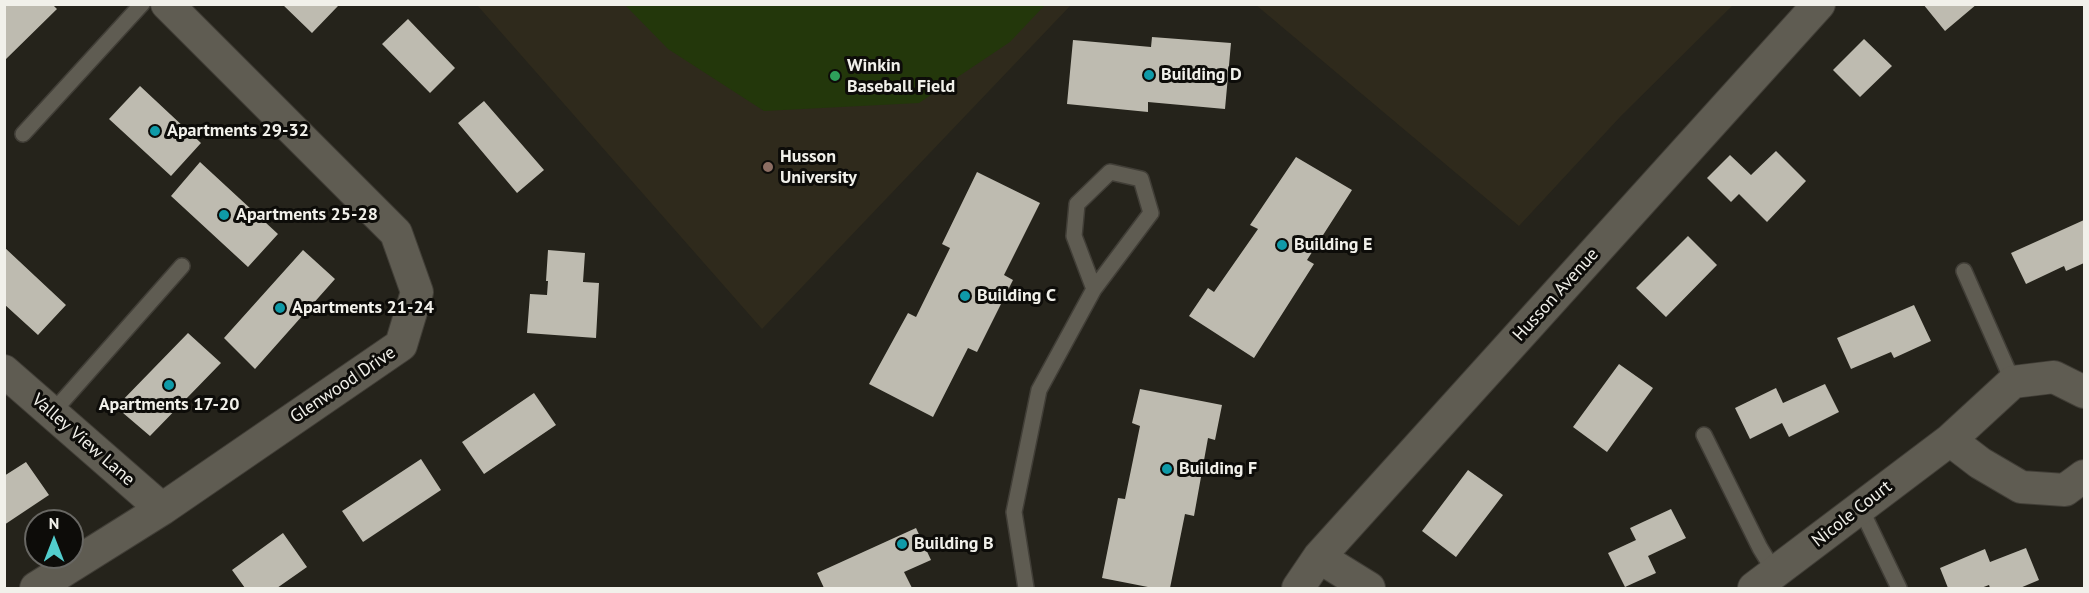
<!DOCTYPE html>
<html>
<head>
<meta charset="utf-8">
<style>
	body { margin:0 }
	#map { position:relative; width:2089px; height:593px; overflow:hidden; background:#25231b; font-family:"PT Sans",sans-serif }
	canvas { display:block }
	.frame { position:absolute; inset:0; border:6px solid #f1f0ea; pointer-events:none }
	.north { position:absolute; left:24px; top:509px; width:60px; height:60px; box-sizing:border-box; background:#0d0c09; border:2px solid #686763; border-radius:50%; rotate:0deg; font-size:16px; font-weight:700; line-height:24px; text-align:center; color:#f1f0ea }
	.north::after { content:''; display:block; margin:auto; width:21px; height:27px; background:#52cdcd; clip-path:polygon(50% 0,100% 100%,50% 72%,0 100%) }
</style>
</head>
<body>
<div id="map">
<canvas width="2089" height="593"></canvas>
<div class="frame"></div>
<div class="north">N</div>
</div>
<script>
const ctx = document.querySelector('canvas').getContext('2d');
ctx.lineJoin = 'round';
function paint(path, color) { ctx.fillStyle = color; ctx.fill(path, 'evenodd'); }
const toPath = rows => new Path2D(rows.map(r => 'M' + r).join(''));
function stroke(path, color, width, dash) { ctx.strokeStyle = color; ctx.lineWidth = width; ctx.lineCap = dash ? 'butt' : 'round'; ctx.setLineDash(dash || []); ctx.stroke(path); }
function label(font, color, halo, rows, align = 'center') {
  ctx.font = font + ' "PT Sans",sans-serif'; ctx.lineWidth = 6; ctx.setLineDash([]); ctx.textBaseline = 'middle'; ctx.strokeStyle = halo; ctx.fillStyle = color; for (const [text, x, y, turn = 0] of rows) {
    ctx.save(); ctx.translate(x, y); ctx.rotate((+turn || 0) * Math.PI / 180); ctx.textAlign = isNaN(turn) ? turn : align; if (halo) ctx.strokeText(text, 0, 0); ctx.fillText(text, 0, 0); ctx.restore();
  }
}
paint(toPath([
	[477,5,1071,5,762,329],
	[1256,5,1733,5,1620,117,1519,226]
]), '#2f2a1c');
paint(toPath([
	[625,5,1045,5,1010,42,919,103,764,111,668,49]
]), '#23370b');
paint(toPath([
	[4,4,52,4,57,9,4,61],
	[282,4,337,4,338,6,312,33],
	[1923,4,1977,4,1945,31],
	[408,19,455,68,430,93,382,44],
	[1152,37,1231,43,1225,109,1148,102,1148,112,1067,104,1073,40,1151,47],
	[1864,39,1892,66,1860,97,1833,70],
	[140,86,201,143,171,176,109,119],
	[484,101,544,170,517,193,458,123],
	[1776,151,1806,181,1767,222,1739,194,1731,202,1707,178,1730,155,1751,175],
	[1296,157,1352,190,1307,260,1314,264,1254,358,1189,316,1208,288,1214,292,1258,229,1250,225],
	[200,162,278,234,248,267,171,196],
	[977,172,1040,203,1004,275,1013,280,977,352,968,348,933,417,869,384,908,313,916,317,950,248,942,244],
	[2084,220,2084,263,2066,271,2064,266,2026,284,2011,253],
	[1688,236,1717,265,1666,317,1636,288],
	[4,247,66,305,38,335,4,304],
	[303,250,335,279,255,369,224,338],
	[548,250,585,253,583,282,599,283,596,338,527,333,530,294,547,295,548,281,546,281],
	[1914,305,1931,341,1894,358,1891,352,1851,369,1837,338],
	[188,333,221,363,150,436,116,407],
	[1619,364,1653,388,1607,452,1573,427],
	[1825,384,1839,412,1789,437,1782,423,1750,439,1735,408,1776,388,1783,403],
	[1140,389,1222,405,1215,440,1208,438,1194,516,1185,514,1170,588,1153,588,1102,578,1118,498,1125,499,1140,426,1132,423],
	[534,393,556,425,484,474,462,442],
	[421,459,441,490,363,542,342,511],
	[26,462,49,495,4,525,4,476],
	[1468,470,1503,495,1456,557,1422,531],
	[1671,509,1686,538,1648,556,1656,573,1625,587,1608,553,1636,540,1630,528],
	[916,528,931,560,904,572,912,588,824,588,817,573],
	[283,533,307,567,277,588,245,588,232,570],
	[2026,548,2039,580,2020,588,1990,588,1989,585,1981,588,1948,588,1940,568,1985,549,1990,562]
]), '#bebbb0');
const service = toPath([
	[23,134,142,4],
	[1964,271,2013,382],
	[52,413,182,266],
	[1704,435,1760,548,1776,574],
	[1860,507,1899,588],
	[1026,588,1014,512,1039,390,1094,289,1151,213,1141,179,1110,172,1077,204,1074,236,1094,289]
]);
const minor = toPath([
	[4,371,162,509],
	[1950,440,1980,463,2021,487,2065,490,2084,476],
	[1319,557,1369,588],
	[36,588,162,509,401,345,417,292,396,233,167,4],
	[1298,588,1319,557,1819,4],
	[1754,588,1950,440,2013,382,2054,377,2084,392]
]);
stroke(service, '#413e37', 18);
stroke(minor, '#413e37', 34);
stroke(service, '#5f5c52', 15);
stroke(minor, '#5f5c52', 32);
for (const [x, y, r, color] of [
	[1149,75,6,"#0f9aa8"],
	[835,76,6,"#2e9e5b"],
	[155,131,6,"#0f9aa8"],
	[768,167,6,"#8d6e63"],
	[224,215,6,"#0f9aa8"],
	[1282,245,6,"#0f9aa8"],
	[965,296,6,"#0f9aa8"],
	[280,308,6,"#0f9aa8"],
	[169,385,6,"#0f9aa8"],
	[1167,469,6,"#0f9aa8"],
	[902,544,6,"#0f9aa8"]
]) { const dot = new Path2D(); dot.arc(x, y, r, 0, 2 * Math.PI); ctx.fillStyle = color; ctx.fill(dot); stroke(dot, '#0d0c09', 2); }
label('bold 18px', '#f1f0ea', '#0d0c09', [
	["Winkin",847,66],
	["Baseball Field",847,87],
	["Building D",1161,75],
	["Apartments 29-32",167,131],
	["Husson",780,157],
	["University",780,178],
	["Apartments 25-28",236,215],
	["Building E",1294,245],
	["Building C",977,296],
	["Apartments 21-24",292,308],
	["Apartments 17-20",169,405,"center"],
	["Building F",1179,469],
	["Building B",914,544]
], 'left');
label('18px', '#f1f0ea', '#0d0c09', [
	["Husson Avenue",1556,295,-48],
	["Glenwood Drive",343,385,-34],
	["Valley View Lane",83,440,41],
	["Nicole Court",1852,514,-38]
]);
</script>
</body>
</html>
